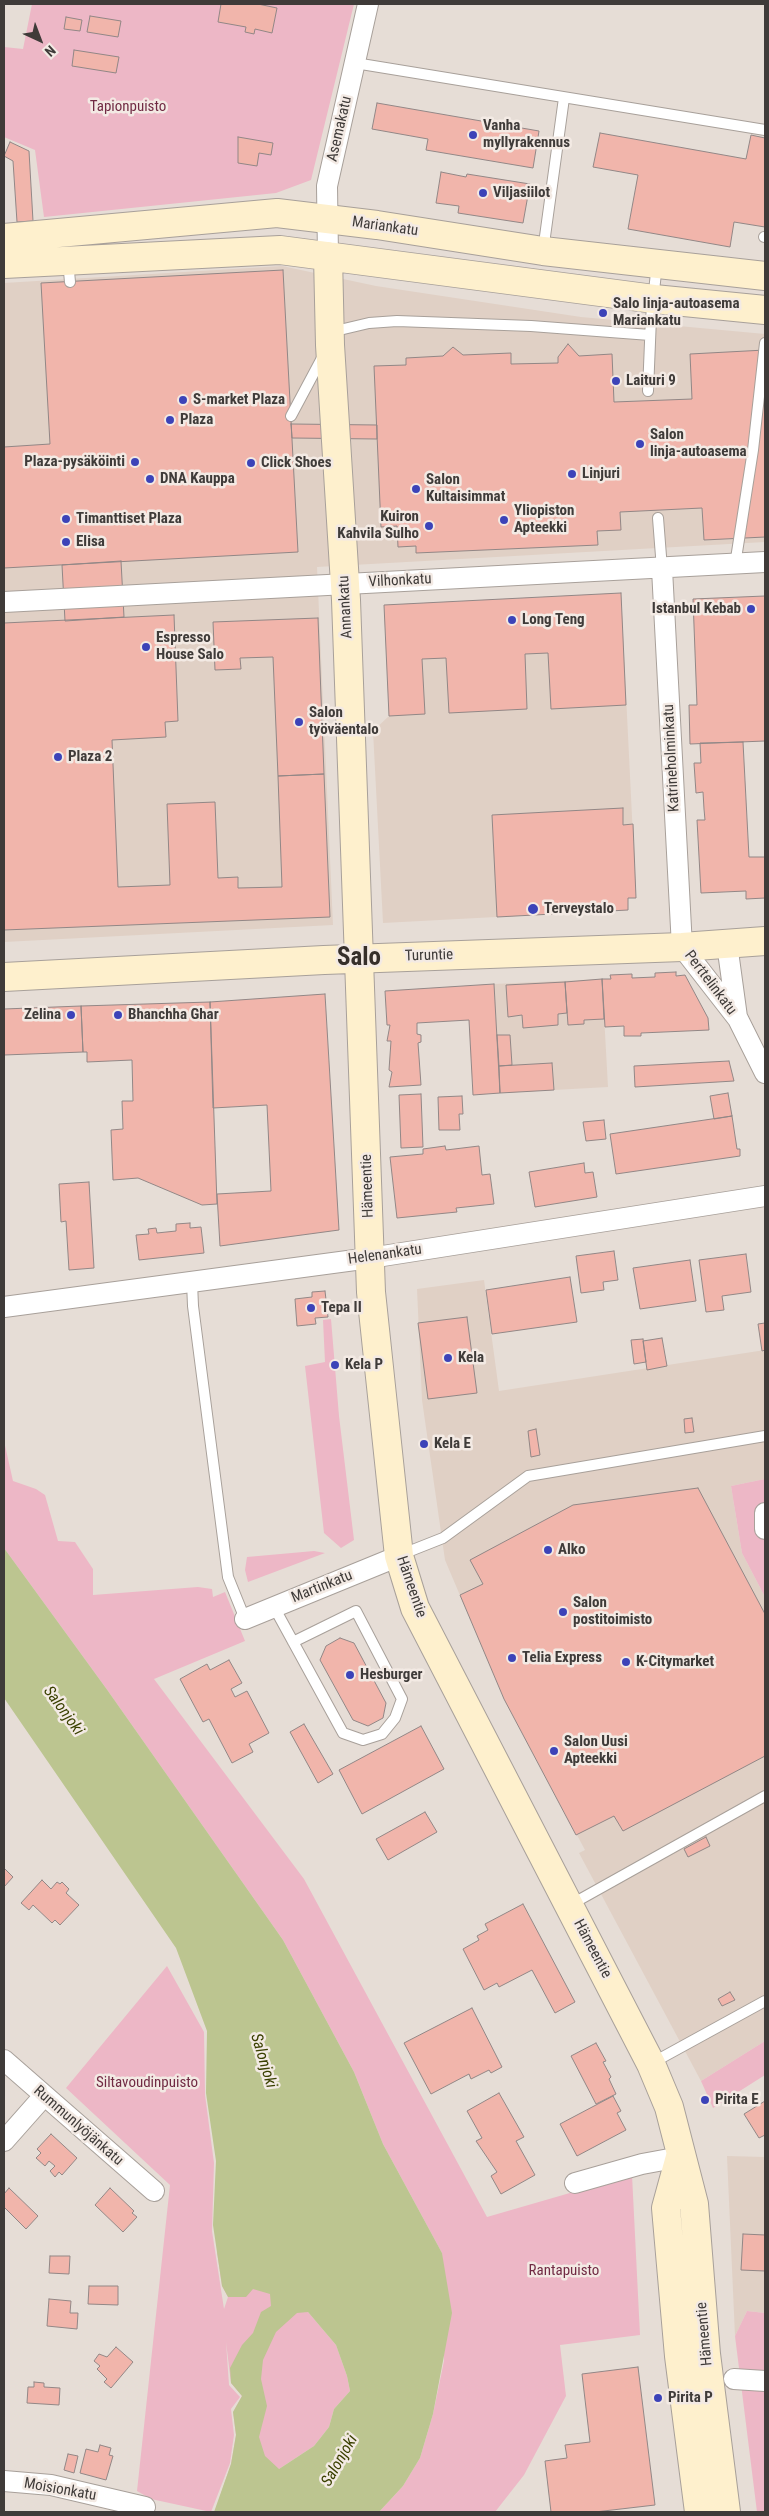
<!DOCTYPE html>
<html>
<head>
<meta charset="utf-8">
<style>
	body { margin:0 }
	#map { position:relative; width:769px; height:2516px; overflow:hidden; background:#e6ddd6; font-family:"Roboto Condensed",sans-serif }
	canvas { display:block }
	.frame { position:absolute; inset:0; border:5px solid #3f3b39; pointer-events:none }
	.north { position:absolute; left:15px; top:15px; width:50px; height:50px; -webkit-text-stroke:4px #f3eae4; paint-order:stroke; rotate:137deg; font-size:14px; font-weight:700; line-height:20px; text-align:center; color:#3f3b39 }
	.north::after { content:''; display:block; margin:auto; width:18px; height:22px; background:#3f3b39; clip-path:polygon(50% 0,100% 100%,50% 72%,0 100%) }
</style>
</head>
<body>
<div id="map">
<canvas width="769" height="2516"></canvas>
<div class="frame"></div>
<div class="north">N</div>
</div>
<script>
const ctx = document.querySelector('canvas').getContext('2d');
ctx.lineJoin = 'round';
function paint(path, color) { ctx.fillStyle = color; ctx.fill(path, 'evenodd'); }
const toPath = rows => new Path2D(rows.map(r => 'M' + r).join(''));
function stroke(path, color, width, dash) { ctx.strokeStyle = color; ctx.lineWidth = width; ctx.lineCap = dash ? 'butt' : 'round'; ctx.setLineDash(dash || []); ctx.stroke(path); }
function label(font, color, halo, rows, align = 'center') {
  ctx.font = font + ' "Roboto Condensed",sans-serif'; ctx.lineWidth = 5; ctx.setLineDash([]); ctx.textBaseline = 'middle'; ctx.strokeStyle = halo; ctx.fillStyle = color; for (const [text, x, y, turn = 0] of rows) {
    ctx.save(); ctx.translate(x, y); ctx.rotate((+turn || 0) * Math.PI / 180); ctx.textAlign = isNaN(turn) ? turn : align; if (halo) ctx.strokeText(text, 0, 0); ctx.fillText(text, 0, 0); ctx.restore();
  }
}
paint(toPath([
	[282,266,376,286,581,317,765,334,765,542,317,567,333,925,4,942,4,283],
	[621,593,636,898,628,898,628,910,383,923,373,731,389,716,384,605],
	[602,979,608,1087,500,1093,494,984],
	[484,1280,499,1391,765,1350,765,1479,731,1486,742,1553,765,1597,765,2041,701,2081,579,1853,585,1850,504,1699,445,1560,422,1400,417,1289],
	[727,2156,765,2157,765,2313,747,2311,735,2336]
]), '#e0d0c5');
paint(toPath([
	[32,4,354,4,311,180,276,193,44,217,35,150,4,137,4,47,23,49],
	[331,1319,339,1416,354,1540,341,1548,324,1533,305,1366,325,1362,323,1320],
	[4,1441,13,1481,36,1489,45,1495,58,1541,75,1542,93,1569,93,1595,198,1587,212,1589,213,1597,225,1592,245,1641,154,1679,304,1879,487,2217,632,2175,640,2335,560,2345,566,2396,524,2475,495,2512,379,2512,403,2486,420,2458,433,2414,444,2361,442,2253,383,2144,354,2072,283,1940,108,1691,4,1548],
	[765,1479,765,1597,742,1553,731,1486],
	[314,1551,325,1553,248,1582,245,1570,247,1557],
	[167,1966,204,2032,205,2095,214,2163,212,2231,224,2309,228,2297,222,2286,217,2252,308,2312,336,2345,347,2376,350,2391,334,2409,329,2427,314,2446,215,2511,231,2464,236,2435,233,2412,242,2396,231,2383,226,2342,229,2385,240,2397,231,2409,234,2435,230,2463,211,2512,151,2499,137,2491,170,2185,66,2088],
	[765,2041,765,2075,713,2108,701,2081],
	[747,2311,765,2313,765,2512,757,2512,735,2336]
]), '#edb7c6');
paint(toPath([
	[4,1548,108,1691,283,1940,354,2072,383,2144,442,2253,452,2313,433,2414,420,2458,403,2486,379,2512,214,2512,231,2464,236,2435,233,2412,242,2396,231,2383,230,2368,242,2345,253,2333,261,2312,271,2306,270,2294,253,2289,246,2297,228,2297,222,2286,213,2225,216,2161,206,2093,207,2031,176,1948,4,1698],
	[308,2312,336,2345,347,2376,350,2391,334,2409,329,2427,314,2446,279,2469,265,2456,259,2437,267,2406,261,2379,263,2360,276,2332,297,2313]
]), '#bcc590');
const building = toPath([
	[221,4,258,4,277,8,272,33,255,29,254,34,245,32,246,27,218,22,221,4],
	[90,16,121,21,118,37,87,32,90,16],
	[66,17,82,20,80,31,64,29,66,17],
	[74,50,119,57,116,73,72,66,74,50],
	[377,103,539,131,533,168,426,150,428,139,372,129,377,103],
	[600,133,746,159,751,135,765,138,765,227,734,222,730,247,628,229,638,175,593,167,600,133],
	[238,137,273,143,271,155,259,153,257,166,238,163,238,137],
	[10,142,29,151,33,221,17,222,13,161,4,156,10,142],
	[441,172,466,177,467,174,530,184,523,223,458,213,459,206,436,203,441,172],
	[283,270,298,552,4,568,4,447,50,444,41,283,283,270],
	[568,344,579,356,612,354,614,402,692,399,690,354,765,350,765,537,704,540,702,508,620,512,621,530,597,531,598,545,416,553,416,546,398,547,397,526,381,527,374,366,406,365,406,358,443,356,453,347,463,355,511,353,511,364,558,363,558,357,568,344],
	[291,424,377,425,377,439,292,438,291,424],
	[121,561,124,617,65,621,62,565,121,561],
	[621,593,626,705,551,709,548,653,525,654,527,709,449,713,446,658,422,659,425,714,389,716,384,605,621,593],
	[765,596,765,741,690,744,689,705,697,705,693,599,765,596],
	[174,615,178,721,165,722,166,737,112,740,118,887,170,885,167,804,215,802,218,878,238,877,238,888,282,887,278,776,324,774,330,917,4,930,4,623,174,615],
	[318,618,324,774,278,776,273,657,240,658,241,669,215,670,213,622,318,618],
	[743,742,749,857,765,857,765,898,746,899,746,891,701,893,697,820,705,820,704,809,703,792,696,793,694,763,701,763,700,743,743,742],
	[623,808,623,825,633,824,636,898,628,898,628,910,497,917,492,815,623,808],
	[676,972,676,976,685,975,708,1018,709,1030,641,1033,641,1036,624,1036,624,1026,605,1027,602,979,611,979,610,975,632,974,632,978,655,977,655,973,676,972],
	[602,979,604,1019,584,1020,584,1024,568,1025,565,982,602,979],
	[565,982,567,1013,558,1014,558,1025,523,1028,522,1015,508,1017,506,985,565,982],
	[494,984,500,1093,473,1095,469,1020,417,1023,417,1034,421,1035,421,1042,418,1043,421,1085,389,1087,392,1072,389,1070,391,1041,387,1041,390,1025,387,1025,385,991,494,984],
	[325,994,339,1230,220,1246,217,1194,271,1191,267,1105,213,1108,210,1002,325,994],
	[210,1002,217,1204,202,1205,138,1178,113,1180,111,1130,123,1129,122,1101,133,1101,132,1060,87,1062,87,1052,83,1052,81,1006,210,1002],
	[81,1006,83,1052,4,1055,4,1009,81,1006],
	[497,1035,510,1035,512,1065,499,1066,497,1035],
	[729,1061,734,1081,635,1087,634,1066,729,1061],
	[552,1063,554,1090,500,1093,499,1066,552,1063],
	[728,1093,732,1116,714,1119,710,1096,728,1093],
	[421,1094,423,1147,401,1148,399,1095,421,1094],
	[462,1096,463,1114,459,1114,460,1130,439,1130,438,1097,462,1096],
	[732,1116,737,1149,740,1149,740,1156,616,1174,610,1134,732,1116],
	[604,1120,606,1139,586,1141,583,1122,604,1120],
	[445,1146,446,1150,479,1146,482,1175,490,1174,494,1204,456,1208,457,1212,397,1218,390,1157,423,1154,423,1149,445,1146],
	[584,1163,585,1173,593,1172,597,1197,535,1207,529,1172,584,1163],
	[89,1182,94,1268,69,1270,66,1221,61,1222,59,1184,89,1182],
	[190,1223,190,1228,201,1227,204,1253,139,1260,136,1235,149,1234,148,1229,156,1228,157,1233,176,1231,176,1224,190,1223],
	[614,1251,618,1280,603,1282,604,1290,581,1293,576,1256,614,1251],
	[746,1254,751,1292,722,1296,724,1310,706,1312,699,1260,746,1254],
	[690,1260,696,1301,640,1309,633,1268,690,1260],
	[570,1277,577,1322,492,1334,486,1290,570,1277],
	[325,1291,328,1317,315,1318,316,1324,297,1326,295,1299,312,1297,312,1292,325,1291],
	[467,1317,477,1393,428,1399,418,1323,467,1317],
	[765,1323,765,1350,762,1351,758,1324,765,1323],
	[662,1338,667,1366,647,1370,643,1341,662,1338],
	[643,1339,646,1362,634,1364,631,1340,643,1339],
	[692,1418,694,1432,685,1433,684,1419,692,1418],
	[536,1429,540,1455,531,1457,528,1431,536,1429],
	[698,1488,765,1614,765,1756,623,1831,614,1816,576,1835,504,1699,460,1595,483,1584,470,1560,573,1505,698,1488],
	[340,1638,354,1643,386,1703,383,1718,368,1726,353,1720,320,1660,326,1646,340,1638],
	[229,1660,242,1683,231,1689,235,1697,247,1691,269,1733,249,1744,253,1752,232,1763,209,1719,203,1722,180,1679,207,1664,210,1670,229,1660],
	[304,1724,333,1774,318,1783,290,1732,304,1724],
	[421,1726,444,1769,362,1814,339,1770,421,1726],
	[425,1812,437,1832,388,1860,376,1839,425,1812],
	[706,1837,710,1846,688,1857,684,1849,706,1837],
	[4,1868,13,1877,4,1887,4,1868],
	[42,1880,51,1889,57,1882,60,1884,62,1882,69,1889,66,1893,79,1905,60,1925,55,1920,52,1923,33,1905,29,1910,21,1903,42,1880],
	[523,1904,575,2002,555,2013,532,1970,499,1987,497,1983,484,1990,463,1949,479,1940,477,1936,488,1930,485,1924,523,1904],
	[730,1992,735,2000,722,2006,718,1999,730,1992],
	[472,2008,502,2067,491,2073,489,2070,471,2079,469,2074,431,2094,404,2043,472,2008],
	[596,2043,606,2061,603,2062,611,2077,609,2079,616,2094,596,2104,571,2056,596,2043],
	[499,2093,524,2137,516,2141,535,2175,501,2194,491,2176,497,2172,476,2141,482,2138,467,2111,499,2093],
	[613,2096,621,2111,617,2113,626,2130,577,2156,560,2124,613,2096],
	[765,2101,765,2135,759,2138,744,2114,765,2101],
	[51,2134,77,2158,62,2175,59,2172,55,2177,50,2171,55,2166,49,2161,45,2166,36,2158,41,2153,37,2149,51,2134],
	[9,2188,38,2216,26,2229,4,2207,4,2194,9,2188],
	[110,2188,134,2211,132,2213,137,2217,123,2232,95,2205,110,2188],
	[743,2234,765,2235,765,2271,741,2270,743,2234],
	[50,2256,70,2256,69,2274,49,2273,50,2256],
	[89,2286,118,2286,118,2305,88,2304,89,2286],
	[49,2299,71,2301,70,2313,78,2313,77,2329,47,2326,49,2299],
	[116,2347,133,2362,111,2388,104,2382,107,2379,97,2369,100,2366,94,2361,99,2354,107,2357,116,2347],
	[638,2367,655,2505,595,2512,551,2512,545,2461,567,2458,565,2445,590,2442,582,2374,638,2367],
	[34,2382,44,2383,44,2387,60,2388,59,2405,27,2403,28,2387,34,2387,34,2382],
	[100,2445,111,2448,109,2455,113,2456,106,2480,80,2473,86,2449,98,2452,100,2445],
	[68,2454,78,2456,74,2473,64,2470,68,2454]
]);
paint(building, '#f1b5ab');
stroke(building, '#928786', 1);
const lane = toPath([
	[355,63,765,130],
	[764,237,765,237],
	[543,251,564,98],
	[68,261,70,282],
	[331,332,369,323,397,321,531,326,650,335],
	[648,391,651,318,657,264],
	[291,416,323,356],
	[658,518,662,569],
	[735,565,753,450,765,343],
	[192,1282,193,1306,228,1577,245,1619],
	[400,1555,443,1538,528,1476,765,1436],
	[274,1607,343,1733,363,1740,382,1734,395,1718,402,1699,356,1611,293,1642],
	[570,1905,765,1796],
	[652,2063,765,2001]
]);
const street = toPath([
	[328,256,327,186,368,4],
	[662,569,682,947,738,1019,765,1073],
	[4,602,765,562],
	[727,944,737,1017],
	[4,1307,370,1258,765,1196],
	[765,1513,765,1529],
	[245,1619,399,1556],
	[4,2060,154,2191],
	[4,2141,43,2097],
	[575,2183,642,2164,680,2157],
	[734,2379,765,2381],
	[4,2481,51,2485,145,2507]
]);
const secondary = toPath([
	[4,238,277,213,377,225,543,251,765,276],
	[328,256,330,345,346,600,371,1292,399,1556,415,1608,651,2064,669,2107,694,2204,706,2354,726,2512],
	[4,264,280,250,654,299,765,310],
	[4,977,324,960,682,947,765,941],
	[680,2157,666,2208,679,2356,699,2512]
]);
stroke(lane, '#a8a09a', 12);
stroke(street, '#a8a09a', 22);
stroke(secondary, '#a8a09a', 30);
stroke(lane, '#fff', 10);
stroke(street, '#fff', 20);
stroke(secondary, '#fef0cd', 28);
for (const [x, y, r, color] of [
	[473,135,5,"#3c43b8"],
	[483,193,5,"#3c43b8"],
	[603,313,5,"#3c43b8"],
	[616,381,5,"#3c43b8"],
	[183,400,5,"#3c43b8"],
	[170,420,5,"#3c43b8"],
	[640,444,5,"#3c43b8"],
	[135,462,5,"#3c43b8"],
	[251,463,5,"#3c43b8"],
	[572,474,5,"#3c43b8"],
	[150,479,5,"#3c43b8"],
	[416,489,5,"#3c43b8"],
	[66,519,5,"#3c43b8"],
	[504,520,5,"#3c43b8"],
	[429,526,5,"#3c43b8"],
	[66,542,5,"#3c43b8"],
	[751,609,5,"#3c43b8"],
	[512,620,5,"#3c43b8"],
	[146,647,5,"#3c43b8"],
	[299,722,5,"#3c43b8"],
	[58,757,5,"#3c43b8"],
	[533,909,6,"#3c43b8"],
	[71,1015,5,"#3c43b8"],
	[118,1015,5,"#3c43b8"],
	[311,1308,5,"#3c43b8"],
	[448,1358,5,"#3c43b8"],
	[335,1365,5,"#3c43b8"],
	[424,1444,5,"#3c43b8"],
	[548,1550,5,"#3c43b8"],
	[563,1612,5,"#3c43b8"],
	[512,1658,5,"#3c43b8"],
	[626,1662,5,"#3c43b8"],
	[350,1675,5,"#3c43b8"],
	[554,1751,5,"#3c43b8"],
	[705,2100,5,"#3c43b8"],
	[658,2398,5,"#3c43b8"]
]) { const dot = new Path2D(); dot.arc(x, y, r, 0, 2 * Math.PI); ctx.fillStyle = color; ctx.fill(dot); stroke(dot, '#f3eae4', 2); }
label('15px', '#712b44', '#f3eae4', [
	["Tapionpuisto",128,107],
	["Siltavoudinpuisto",147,2083],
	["Rantapuisto",564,2271]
]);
label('bold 15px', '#3f3b39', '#f3eae4', [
	["Vanha",483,126],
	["myllyrakennus",483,143],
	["Viljasiilot",493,193],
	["Salo linja-autoasema",613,304],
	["Mariankatu",613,321],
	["Laituri 9",626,381],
	["S-market Plaza",193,400],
	["Plaza",180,420],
	["Salon",650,435],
	["linja-autoasema",650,452],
	["Plaza-pysäköinti",125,462,"right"],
	["Click Shoes",261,463],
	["Linjuri",582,474],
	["DNA Kauppa",160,479],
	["Salon",426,480],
	["Kultaisimmat",426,497],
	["Yliopiston",514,511],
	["Apteekki",514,528],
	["Kuiron",419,517,"right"],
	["Kahvila Sulho",419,534,"right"],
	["Timanttiset Plaza",76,519],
	["Elisa",76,542],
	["Istanbul Kebab",741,609,"right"],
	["Long Teng",522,620],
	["Espresso",156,638],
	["House Salo",156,655],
	["Salon",309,713],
	["työväentalo",309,730],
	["Plaza 2",68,757],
	["Terveystalo",544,909],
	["Zelina",61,1015,"right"],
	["Bhanchha Ghar",128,1015],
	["Tepa II",321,1308],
	["Kela",458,1358],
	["Kela P",345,1365],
	["Kela E",434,1444],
	["Alko",558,1550],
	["Salon",573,1603],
	["postitoimisto",573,1620],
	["Telia Express",522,1658],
	["K-Citymarket",636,1662],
	["Hesburger",360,1675],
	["Salon Uusi",564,1742],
	["Apteekki",564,1759],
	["Pirita E",715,2100],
	["Pirita P",668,2398]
], 'left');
label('15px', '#3f3b39', '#f3eae4', [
	["Asemakatu",340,129,-77],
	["Mariankatu",385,227,8],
	["Vilhonkatu",400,581,-3],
	["Annankatu",346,607,-93],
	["Katrineholminkatu",672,758,-93],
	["Turuntie",429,956,-2],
	["Perttelinkatu",710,983,53],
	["Hämeentie",368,1186,-92],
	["Helenankatu",385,1255,-8],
	["Martinkatu",322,1587,-22],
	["Hämeentie",411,1587,71],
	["Hämeentie",592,1949,62],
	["Rummunlyöjänkatu",78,2126,41],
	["Hämeentie",705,2334,-95],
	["Moisionkatu",60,2490,10]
]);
label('italic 16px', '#3a4000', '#f3eae4', [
	["Salonjoki",63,1711,54],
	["Salonjoki",263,2061,73],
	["Salonjoki",340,2461,-60]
]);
label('bold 25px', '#362f2a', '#f3eae4', [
	["Salo",359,959]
]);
</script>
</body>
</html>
